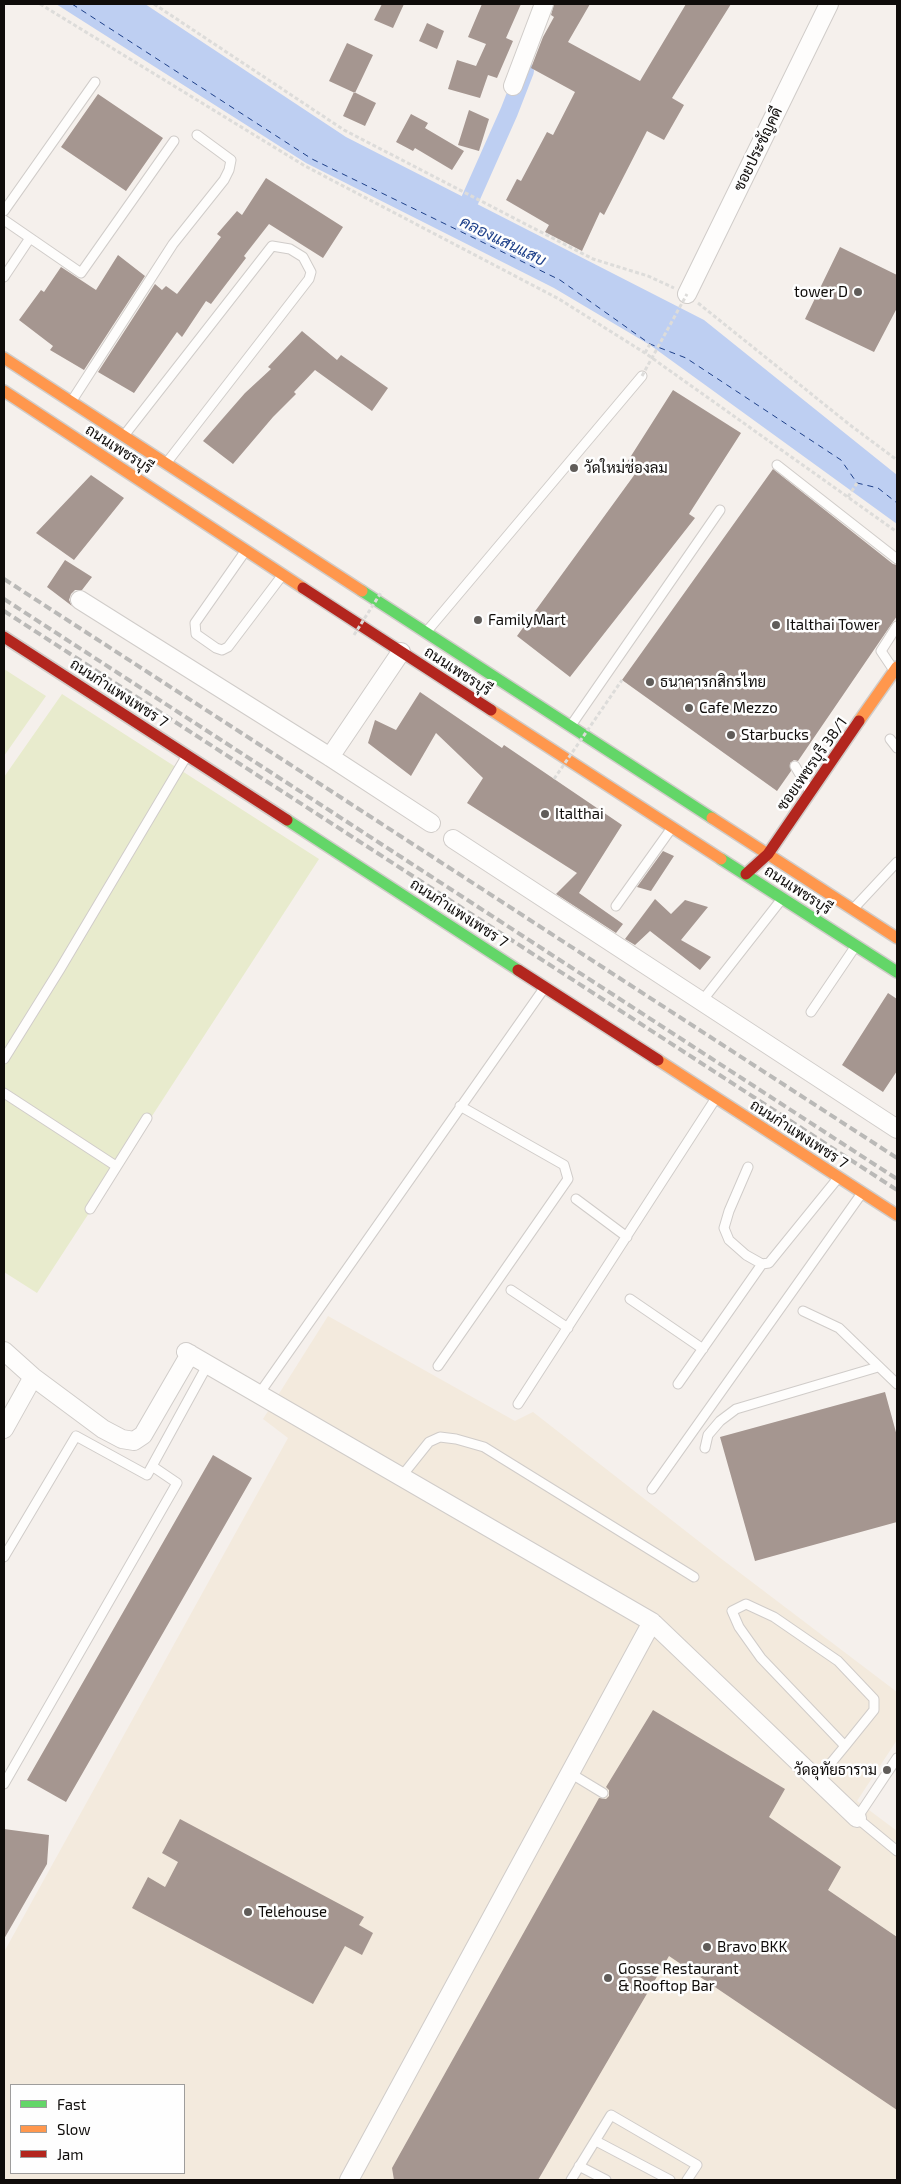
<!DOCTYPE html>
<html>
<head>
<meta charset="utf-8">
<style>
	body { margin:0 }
	#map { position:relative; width:901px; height:2184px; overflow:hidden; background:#f5f0ec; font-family:"Exo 2",sans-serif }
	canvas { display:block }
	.frame { position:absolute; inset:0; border:5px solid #0f0c0a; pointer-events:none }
	.legend { position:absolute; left:10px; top:2084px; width:175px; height:90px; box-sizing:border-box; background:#fefefe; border:1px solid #9e9d9c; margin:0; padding:6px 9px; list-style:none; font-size:15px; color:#0f0c0a }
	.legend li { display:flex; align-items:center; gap:10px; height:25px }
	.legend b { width:25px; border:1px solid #9e9d9c }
</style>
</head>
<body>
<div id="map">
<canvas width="901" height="2184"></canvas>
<div class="frame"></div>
<ul class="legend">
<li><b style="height:6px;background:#63d668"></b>Fast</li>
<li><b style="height:6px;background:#ff974d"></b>Slow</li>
<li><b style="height:6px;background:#b3261e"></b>Jam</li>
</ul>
</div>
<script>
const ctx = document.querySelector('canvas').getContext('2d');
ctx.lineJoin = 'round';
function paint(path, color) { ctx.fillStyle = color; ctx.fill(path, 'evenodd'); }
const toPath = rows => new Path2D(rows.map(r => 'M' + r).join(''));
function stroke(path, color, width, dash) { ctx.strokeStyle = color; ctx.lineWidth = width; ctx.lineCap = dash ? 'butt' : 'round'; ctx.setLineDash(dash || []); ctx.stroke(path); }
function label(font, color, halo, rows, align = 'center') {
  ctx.font = font + ' "Exo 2",Sarabun,sans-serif'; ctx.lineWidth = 5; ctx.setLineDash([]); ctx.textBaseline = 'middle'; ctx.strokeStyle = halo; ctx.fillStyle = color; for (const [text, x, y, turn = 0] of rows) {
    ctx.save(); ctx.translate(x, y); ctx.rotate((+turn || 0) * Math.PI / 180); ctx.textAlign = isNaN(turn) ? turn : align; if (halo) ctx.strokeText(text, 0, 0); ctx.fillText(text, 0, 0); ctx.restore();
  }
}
paint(toPath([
	[328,1316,515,1421,533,1412,719,1557,897,1692,897,1740,857,1801,897,1831,897,2180,4,2180,4,1952,288,1438,263,1419],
	[11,2085,184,2085,184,2173,11,2173]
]), '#f3eadd');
paint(toPath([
	[4,669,46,696,4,756],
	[62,694,319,859,37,1293,4,1272,4,777]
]), '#e8ebcd');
paint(toPath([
	[56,4,145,4,346,137,704,320,897,475,897,524,650,345,554,288,306,163]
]), '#becff2');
stroke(toPath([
	[461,220,509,112,525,71]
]), '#becff2', 18);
stroke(toPath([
	[72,4,312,159,560,280,650,344,686,358,841,460,857,483,878,488,897,503]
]), '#1f418a', 1, [6, 5]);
paint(toPath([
	[382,4,404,4,393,28,374,20],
	[482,4,521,4,506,38,513,41,497,78,488,75,480,98,448,89,457,60,476,66,486,44,468,37],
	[554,4,590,4,568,42,640,81,686,4,731,4,672,98,684,105,664,140,647,131,604,215,600,212,582,251,545,232,549,225,506,200,517,179,521,181,547,132,553,135,575,92,531,68,543,37,554,17,551,15],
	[427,23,444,31,437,49,419,41],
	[347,43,373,55,355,93,329,81],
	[354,92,376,103,365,126,343,116],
	[98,94,163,138,126,191,61,147],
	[469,110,489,119,479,151,458,145],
	[411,114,428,123,425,128,464,151,452,170,415,148,413,151,396,142],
	[266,178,343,227,323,258,269,224,244,256,246,258,211,304,206,301,182,337,177,332,134,393,98,372,155,284,162,290,166,286,177,294,221,237,217,234,237,211,242,215],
	[840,247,897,275,897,308,874,352,805,319],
	[118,255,145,276,84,370,50,350,53,346,19,320,41,290,44,292,61,267,96,290],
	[302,331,337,360,341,355,388,388,372,411,315,370,294,392,296,394,273,417,233,464,203,441,245,393,271,369,268,367],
	[673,390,741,433,689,514,695,518,570,677,517,636,635,474,624,467],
	[773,469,893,564,897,565,897,616,798,761,794,760,790,763,791,771,777,791,622,680],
	[91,475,124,498,74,560,36,533],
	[65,560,92,577,82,590,75,590,71,594,69,600,72,606,47,587],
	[420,692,502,748,504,745,622,825,579,893,623,924,616,933,556,894,577,873,467,803,483,778,436,733,411,776,368,743,375,720,396,730],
	[663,851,674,856,651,891,637,887],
	[655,899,671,914,685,900,708,907,681,940,711,957,700,970,650,931,635,945,625,939],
	[888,993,897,999,897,1071,883,1092,842,1065],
	[885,1392,897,1436,897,1522,755,1561,720,1437],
	[213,1455,252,1478,66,1802,27,1780],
	[653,1710,785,1789,769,1817,841,1867,828,1890,897,1937,897,2110,669,1956,538,2180,394,2180,392,2168,599,1798,606,1799,609,1796,609,1790,606,1787],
	[180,1819,364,1917,359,1925,373,1933,362,1955,345,1946,313,2004,132,1908,148,1877,165,1887,178,1862,162,1853],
	[4,1829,49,1835,47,1864,4,1939]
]), '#a59690');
const lane = toPath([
	[4,211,95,82],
	[4,220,81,273,174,141],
	[4,277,30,238],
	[73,399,173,244,224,180,229,170,231,160,197,135],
	[126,433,272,246,290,249,303,257,311,272,309,279,168,461],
	[777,465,897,559],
	[244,553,195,623,196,634,216,648,222,650,228,647,281,577],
	[428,630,642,376],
	[893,669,881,651,897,626],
	[572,724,720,510],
	[890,739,897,748],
	[795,766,809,790],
	[616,906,671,829],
	[855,907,897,862],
	[702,1001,781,900],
	[811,1012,855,947],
	[4,1059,60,969,186,757],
	[4,1093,116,1166],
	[748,1167,729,1211,724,1228,729,1240,746,1255,762,1264,769,1263,838,1178],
	[576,1199,627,1237],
	[90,1209,147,1118],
	[511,1290,568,1328],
	[630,1299,703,1349],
	[803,1311,839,1328,897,1384],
	[438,1366,568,1179,564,1165,460,1106],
	[678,1384,762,1264],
	[259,1394,545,987],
	[518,1404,716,1098],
	[705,1448,708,1435,720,1421,736,1409,878,1367],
	[401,1477,429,1442,440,1437,456,1439,484,1447,694,1577],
	[652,1489,862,1193],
	[4,1557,76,1436,147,1475,152,1466],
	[897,1758,857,1818,897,1851],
	[570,1773,603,1793],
	[817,1780,845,1746,874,1710,874,1699,838,1661,774,1617,746,1604,732,1611,739,1627,761,1658,845,1746],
	[4,1784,177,1483,152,1466,208,1364],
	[596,2141,670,2180],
	[579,2166,606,2180],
	[571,2180,611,2115,697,2165,687,2180]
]);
const street = toPath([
	[513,86,544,4],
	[687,294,829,4],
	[80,600,330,757,431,823],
	[330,757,401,652],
	[453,839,897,1129],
	[4,1351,33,1377,103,1429,122,1439,134,1441,143,1435,190,1354],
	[186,1352,652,1622,857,1818],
	[4,1429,33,1377],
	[349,2180,652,1622]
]);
const fast = toPath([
	[362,591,712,818],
	[287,820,518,970],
	[721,859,897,972]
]);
const slow = toPath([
	[4,358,362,591],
	[4,391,303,588],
	[491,710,721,859],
	[859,721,897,667],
	[712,818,897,938],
	[658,1060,897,1215]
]);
const jam = toPath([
	[303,588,491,710],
	[4,637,287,820],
	[746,874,768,854,859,721],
	[518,970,658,1060]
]);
stroke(lane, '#d0ccc9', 11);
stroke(street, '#d0ccc9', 20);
stroke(fast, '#d0ccc9', 14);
stroke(slow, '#d0ccc9', 14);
stroke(jam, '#d0ccc9', 14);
stroke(toPath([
	[40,4,305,166,559,299,645,353,897,532],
	[154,4,344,130,593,259,648,276,674,288],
	[698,303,850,425,897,460],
	[645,353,650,344],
	[848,497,857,483]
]), '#dddcda', 3, [4, 2.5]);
stroke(lane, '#fefdfc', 9);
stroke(street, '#fefdfc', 18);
stroke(fast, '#63d668', 11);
stroke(slow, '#ff974d', 11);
stroke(jam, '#b3261e', 11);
stroke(toPath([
	[4,579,897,1158],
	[4,599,897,1179],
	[4,611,897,1190]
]), '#bab9b7', 4, [8, 4]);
stroke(toPath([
	[642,376,687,294],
	[354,635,382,591],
	[554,779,622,680]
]), '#dddcda', 3, [4, 2.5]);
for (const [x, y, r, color] of [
	[858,292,5,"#605c59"],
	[574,468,5,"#605c59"],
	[478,620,5,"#605c59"],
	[776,625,5,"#605c59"],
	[650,682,5,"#605c59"],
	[689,708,5,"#605c59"],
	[731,735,5,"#605c59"],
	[545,814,5,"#605c59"],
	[887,1770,5,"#605c59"],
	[248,1912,5,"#605c59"],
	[707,1947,5,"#605c59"],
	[608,1978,5,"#605c59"]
]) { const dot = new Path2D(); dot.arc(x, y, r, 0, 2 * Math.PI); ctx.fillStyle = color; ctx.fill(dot); stroke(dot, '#fefefe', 2); }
label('15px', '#0f0c0a', '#fefefe', [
	["ซอยประชัญคดี",758,149,-64],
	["ถนนเพชรบุรี",119,449,33],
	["ถนนเพชรบุรี",458,671,33],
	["ถนนกำแพงเพชร 7",119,693,33],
	["ซอยเพชรบุรี 38/1",812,764,-55],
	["ถนนเพชรบุรี",798,890,33],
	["ถนนกำแพงเพชร 7",459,913,33],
	["ถนนกำแพงเพชร 7",799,1134,33]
]);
label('15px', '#0f0c0a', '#fefefe', [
	["tower D",848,292,"right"],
	["วัดใหม่ช่องลม",584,468],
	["FamilyMart",488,620],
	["Italthai Tower",786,625],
	["ธนาคารกสิกรไทย",660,682],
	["Cafe Mezzo",699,708],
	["Starbucks",741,735],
	["Italthai",555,814],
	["วัดอุทัยธาราม",877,1770,"right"],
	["Telehouse",258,1912],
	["Bravo BKK",717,1947],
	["Gosse Restaurant",618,1969],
	["& Rooftop Bar",618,1986]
], 'left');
label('italic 16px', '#1f418a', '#fefefe', [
	["คลองแสนแสบ",503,241,26]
]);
</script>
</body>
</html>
